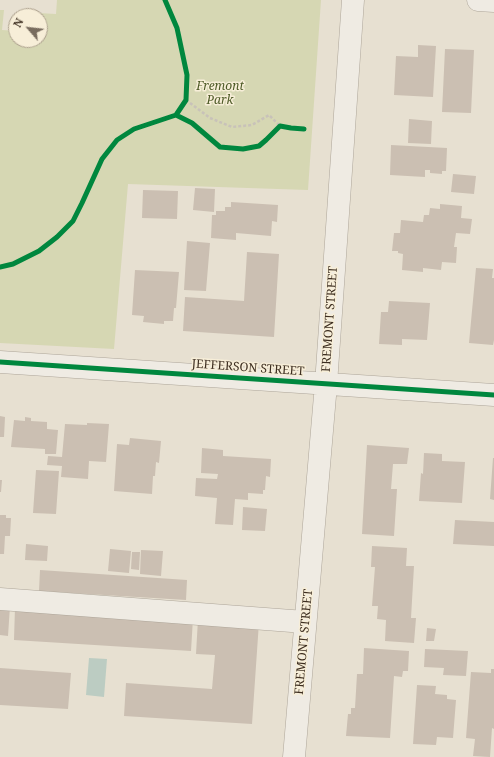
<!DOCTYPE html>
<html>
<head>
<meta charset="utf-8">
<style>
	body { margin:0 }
	#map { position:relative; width:494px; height:757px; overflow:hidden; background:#e7e0d1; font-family:"Noto Serif",serif }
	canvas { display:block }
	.north { position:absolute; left:8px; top:8px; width:40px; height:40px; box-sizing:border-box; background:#f7eed8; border:1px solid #ada18e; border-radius:50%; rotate:298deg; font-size:11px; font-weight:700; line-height:16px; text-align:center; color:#3d2e20 }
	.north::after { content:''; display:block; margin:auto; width:14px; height:18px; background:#786c5e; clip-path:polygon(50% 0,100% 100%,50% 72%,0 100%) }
</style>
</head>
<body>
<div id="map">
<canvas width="494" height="757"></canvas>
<div class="north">N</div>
</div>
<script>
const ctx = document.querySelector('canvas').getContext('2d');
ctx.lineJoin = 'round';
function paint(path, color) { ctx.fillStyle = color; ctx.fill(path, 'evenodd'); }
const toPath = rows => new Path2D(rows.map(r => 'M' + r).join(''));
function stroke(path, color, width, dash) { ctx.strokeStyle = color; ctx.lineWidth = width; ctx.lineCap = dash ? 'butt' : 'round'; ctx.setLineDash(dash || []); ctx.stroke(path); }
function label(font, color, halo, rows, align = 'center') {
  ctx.font = font + ' "Noto Serif",serif'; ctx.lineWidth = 3; ctx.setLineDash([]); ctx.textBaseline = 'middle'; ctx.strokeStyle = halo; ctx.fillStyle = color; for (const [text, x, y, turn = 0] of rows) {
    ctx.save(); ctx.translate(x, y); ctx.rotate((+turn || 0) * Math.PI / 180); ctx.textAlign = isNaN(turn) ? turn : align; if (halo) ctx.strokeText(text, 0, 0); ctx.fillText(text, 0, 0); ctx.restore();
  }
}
paint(toPath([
	[57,0,321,0,308,190,128,184,114,349,0,343,0,10,4,10,2,30,16,31,16,40,40,40,40,16,38,16,38,13,56,14]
]), '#d6d7b3');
paint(toPath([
	[89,658,107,659,104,697,86,695]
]), '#bcccc2');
paint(toPath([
	[418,45,436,46,433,97,394,95,396,56,418,57],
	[445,49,474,50,471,113,442,112],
	[409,119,432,121,431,144,408,143],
	[391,145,447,148,446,171,442,171,442,174,430,173,430,170,425,170,425,177,390,175],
	[453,174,476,176,474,194,451,192],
	[195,188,215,189,214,212,193,210],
	[143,190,178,191,177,219,142,218],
	[231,202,278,205,277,222,272,221,271,236,236,233,236,240,211,238,212,215,216,215,216,211,225,211,225,207,231,207],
	[440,204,462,206,461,218,472,219,470,234,456,233,454,247,457,247,456,263,442,262,441,270,423,268,423,272,402,270,403,254,398,253,398,251,392,251,394,233,400,233,401,220,423,222,424,215,429,215,430,208,440,209],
	[187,241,210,243,206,291,184,290],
	[247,252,279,254,274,337,183,331,185,297,244,301],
	[476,268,493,269,492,278,494,278,494,340,493,345,469,343],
	[135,270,179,272,176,308,174,308,173,321,164,321,164,324,143,322,144,316,132,315],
	[389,301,430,303,427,340,402,339,402,345,379,344,381,312,388,312],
	[0,416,5,417,4,437,0,437],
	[25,417,31,418,31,421,47,422,47,429,58,430,56,454,45,454,45,449,11,447,14,420,25,421],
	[87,423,109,424,106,462,89,461,88,479,61,477,62,466,47,465,48,456,62,457,65,424,87,425],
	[130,438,161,441,159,463,156,462,155,476,153,476,152,494,114,491,117,444,129,445],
	[367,445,409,448,407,464,393,464,391,489,397,489,394,536,362,534],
	[202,448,223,450,223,456,271,459,270,477,266,476,265,490,263,490,263,494,248,493,248,500,235,499,233,525,215,524,217,498,195,496,196,478,217,479,218,474,201,473],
	[424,453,442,454,442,461,465,462,462,503,419,501,421,473,423,474],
	[493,458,494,458,494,500,490,499],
	[36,470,59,471,56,514,33,513],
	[0,480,2,480,1,492,0,492],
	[243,507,267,509,265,531,242,530],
	[0,515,6,515,6,518,11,518,10,536,5,536,4,554,0,554],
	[455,520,494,522,494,546,453,544],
	[26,544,48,546,47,561,25,560],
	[372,546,407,548,406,566,414,566,411,618,416,618,414,643,385,641,386,620,377,619,378,606,372,606,375,567,371,567],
	[110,549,131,551,129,573,108,571],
	[141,550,163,551,161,576,140,574],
	[132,552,140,552,139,570,131,569],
	[40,570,187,580,186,600,39,591],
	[0,606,10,606,8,636,0,635],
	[15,607,193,618,191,651,14,640],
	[198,619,259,622,252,724,124,716,126,683,212,689,215,655,196,654],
	[427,628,436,629,434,641,426,641],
	[364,648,409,651,408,671,403,671,402,677,394,676,390,738,346,736,348,714,351,714,351,708,355,708,357,674,363,674],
	[425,649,468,651,466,676,443,675,444,668,424,667],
	[0,668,71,673,68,709,0,705],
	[491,669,494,669,494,729,492,728,490,757,473,756,475,739,466,738,471,672,491,673],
	[417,685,436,686,435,694,447,695,447,699,456,700,453,738,437,737,436,745,413,744]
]), '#cbbfb2');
const minor = toPath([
	[478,0,494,1],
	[0,362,494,395],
	[0,599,305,622],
	[294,757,326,384,353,0]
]);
stroke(minor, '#ada599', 23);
stroke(toPath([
	[186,100,210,118,232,127,252,125,269,115,280,126]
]), '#c8c2b9', 2.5, [3, 2]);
stroke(minor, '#efebe3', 22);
stroke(toPath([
	[176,115,192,123,220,147,243,149,259,146,266,140,280,126,291,128,304,129],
	[0,267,13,264,39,251,57,237,73,221,82,203,102,159,117,140,134,129,176,115,186,100,187,75,177,28,165,0],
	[0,362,494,395]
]), '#00873e', 5);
label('italic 12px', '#4d5a26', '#f7eed8', [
	["Fremont",220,87],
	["Park",220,101]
]);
label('12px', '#3d2e20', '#f7eed8', [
	["FREMONT STREET",330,319,-86],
	["JEFFERSON STREET",248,368,4],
	["FREMONT STREET",304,642,-85]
]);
</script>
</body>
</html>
